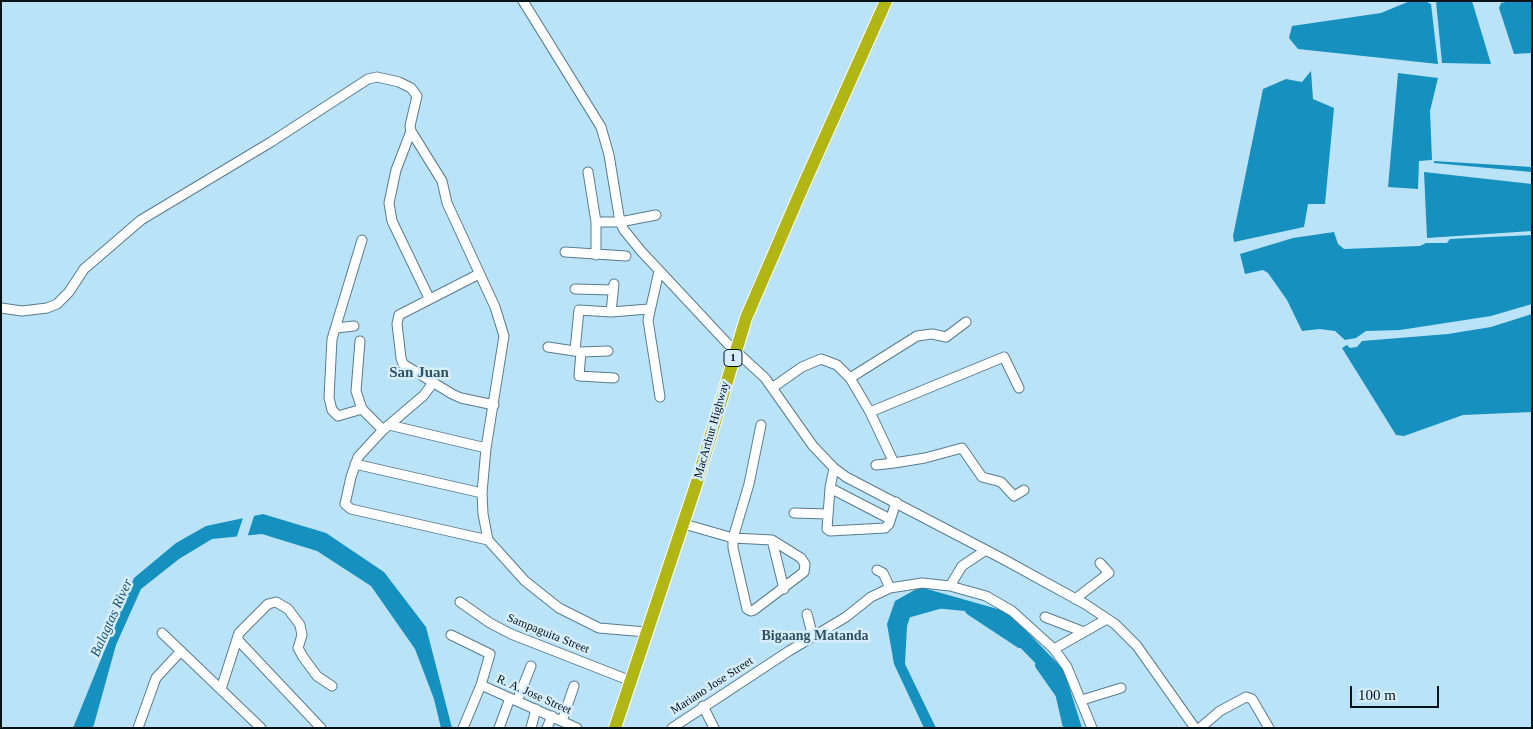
<!DOCTYPE html>
<html>
<head>
<meta charset="utf-8">
<style>
	body { margin:0 }
	#map { position:relative; width:1533px; height:729px; overflow:hidden; background:#bbe3f8; font-family:"Times New Roman",serif }
	canvas { display:block }
	.frame { position:absolute; inset:0; border:2px solid #041219; pointer-events:none }
	.scale { position:absolute; left:1350px; top:686px; width:89px; height:22px; box-sizing:border-box; border:2px solid #041219; border-top:0; padding-left:6px; font-size:15px; line-height:18px; white-space:nowrap; color:#041219; -webkit-text-stroke:4px #d6eefb; paint-order:stroke }
</style>
</head>
<body>
<div id="map">
<canvas width="1533" height="729"></canvas>
<div class="frame"></div>
<div class="scale">100 m</div>
</div>
<script>
const ctx = document.querySelector('canvas').getContext('2d');
ctx.lineJoin = 'round';
function paint(path, color) { ctx.fillStyle = color; ctx.fill(path, 'evenodd'); }
const toPath = rows => new Path2D(rows.map(r => 'M' + r).join(''));
function stroke(path, color, width, dash) { ctx.strokeStyle = color; ctx.lineWidth = width; ctx.lineCap = dash ? 'butt' : 'round'; ctx.setLineDash(dash || []); ctx.stroke(path); }
function label(font, color, halo, rows, align = 'center') {
  ctx.font = font + ' "Times New Roman",serif'; ctx.lineWidth = 5; ctx.setLineDash([]); ctx.textBaseline = 'middle'; ctx.strokeStyle = halo; ctx.fillStyle = color; for (const [text, x, y, turn = 0] of rows) {
    ctx.save(); ctx.translate(x, y); ctx.rotate((+turn || 0) * Math.PI / 180); ctx.textAlign = isNaN(turn) ? turn : align; if (halo) ctx.strokeText(text, 0, 0); ctx.fillText(text, 0, 0); ctx.restore();
  }
}
paint(toPath([
	[1410,1,1425,1,1431,4,1438,64,1298,49,1289,38,1292,26,1381,13],
	[1436,1,1472,1,1491,64,1442,63],
	[1510,1,1532,1,1532,53,1514,54,1499,8,1501,3],
	[1311,71,1313,99,1334,108,1325,204,1308,204,1304,227,1234,242,1233,236,1263,89,1286,79,1302,82],
	[1398,73,1438,78,1430,111,1432,160,1419,161,1418,189,1388,187],
	[1434,161,1532,167,1532,172,1434,163],
	[1424,172,1532,184,1532,231,1427,238],
	[1334,232,1338,244,1344,249,1420,246,1426,243,1447,243,1450,239,1532,235,1532,304,1491,316,1400,330,1366,331,1356,338,1345,340,1335,331,1320,329,1302,331,1287,300,1268,273,1263,270,1245,274,1240,254,1293,238],
	[1532,314,1532,412,1463,415,1404,436,1396,435,1342,348,1347,345,1350,348,1357,347,1362,341,1448,334,1491,327],
	[263,514,326,533,384,572,426,627,452,728,441,728,434,699,415,649,371,586,317,551,262,534,212,539,179,559,141,589,116,645,93,728,73,728,134,578,176,543,206,526],
	[920,587,1008,612,1064,670,1082,728,1063,728,1052,680,997,624,965,611,924,607,911,614,907,626,905,664,936,728,924,728,894,664,887,624,895,601]
]), '#1590bf');
paint(toPath([
	[255,513,247,538,236,539,244,515]
]), '#bbe3f8');
stroke(toPath([
	[970,610,1020,643],
	[907,613,939,604],
	[1040,665,1059,692]
]), '#1590bf', 10);
const minor = toPath([
	[523,1,601,127,609,155,620,222,624,230,641,251,727,343,765,378,813,446,834,468,846,477,1003,559,1085,604,1115,624,1137,646,1195,728],
	[411,131,442,181,447,203,495,307,504,336,486,448,482,493,483,514,488,540,525,581,559,608,599,628,646,632],
	[588,172,596,222,596,255],
	[596,222,620,222,656,215],
	[362,240,332,339,329,398,332,410,338,416,362,409],
	[565,252,626,256],
	[659,271,648,320,660,397],
	[479,274,399,315,397,324,401,358,403,364,452,394,461,398,494,405],
	[575,289,613,290],
	[1,308,22,311,47,308,57,304,69,292,84,269,141,220,271,142,368,79,377,77,399,82,411,88,417,96,410,126,411,131,396,170,389,203,392,221,429,298],
	[611,312,614,284],
	[336,328,354,326],
	[360,341,356,391,362,409,383,430],
	[548,347,581,352,608,351],
	[575,350,579,310,611,312,649,309],
	[581,352,579,376,614,378],
	[850,378,917,336,932,334,946,337,966,322],
	[433,383,423,396,383,430,358,457,351,477,345,504,351,509,488,540],
	[772,388,802,367,821,359,837,365,850,378,870,412,1004,357,1019,388],
	[870,412,894,463,925,458,962,448,982,477,1001,482,1014,496,1024,490],
	[389,425,486,448],
	[355,464,482,493],
	[876,465,894,463],
	[834,468,830,488,890,519],
	[830,488,827,529,830,531,885,528,889,524,896,502],
	[794,513,828,514],
	[684,524,733,538,772,540,801,558,805,564,804,572,754,610,751,611,747,609,733,548,733,538,749,484,761,425],
	[772,540,784,589],
	[877,570,883,573,890,588],
	[950,586,962,566,986,550],
	[1075,599,1109,573,1100,563],
	[460,602,490,623,511,634,631,681],
	[807,614,813,637],
	[1045,617,1084,632],
	[162,633,261,728],
	[451,635,490,654,481,685,463,728],
	[237,639,321,728],
	[1054,649,1107,619],
	[481,685,577,728],
	[221,689,239,633,268,604,276,602,288,609,300,625,302,635,298,648,303,657,317,676,332,686],
	[1082,700,1121,688],
	[517,701,531,666],
	[703,706,714,728],
	[562,721,574,686],
	[138,728,156,678,181,651],
	[499,728,510,698],
	[531,728,536,709],
	[547,728,552,716],
	[672,728,789,651,846,617,871,597,890,588,922,583,950,586,986,596,1012,611,1054,649,1067,667,1092,728],
	[1200,728,1220,711,1246,697,1252,699,1269,728]
]);
const highway = toPath([
	[615,728,696,485,746,318,804,184,886,1]
]);
stroke(minor, '#577c8f', 11);
stroke(highway, '#fff', 14);
stroke(minor, '#fff', 9);
stroke(highway, '#b2b615', 12);
for (const [x, y, w] of [
	[733,358,18]
]) { const box = new Path2D(); box.roundRect(x - w / 2, y - 8.5, w, 17, 4); ctx.fillStyle = '#d6eefb'; ctx.fill(box); stroke(box, '#041219', 1); }
label('bold 11px', '#041219', null, [
	["1",733,358]
]);
label('12px', '#041219', '#d6eefb', [
	["MacArthur Highway",712,430,-74],
	["Sampaguita Street",548,634,22],
	["Mariano Jose Street",712,686,-33],
	["R. A. Jose Street",534,695,24]
]);
label('italic 14px', '#19536d', '#d6eefb', [
	["Balagtas River",112,618,-66]
]);
label('bold 14px', '#2e5264', '#d6eefb', [
	["Bigaang Matanda",815,636]
]);
label('bold 15px', '#2e5264', '#d6eefb', [
	["San Juan",419,373]
]);
</script>
</body>
</html>
